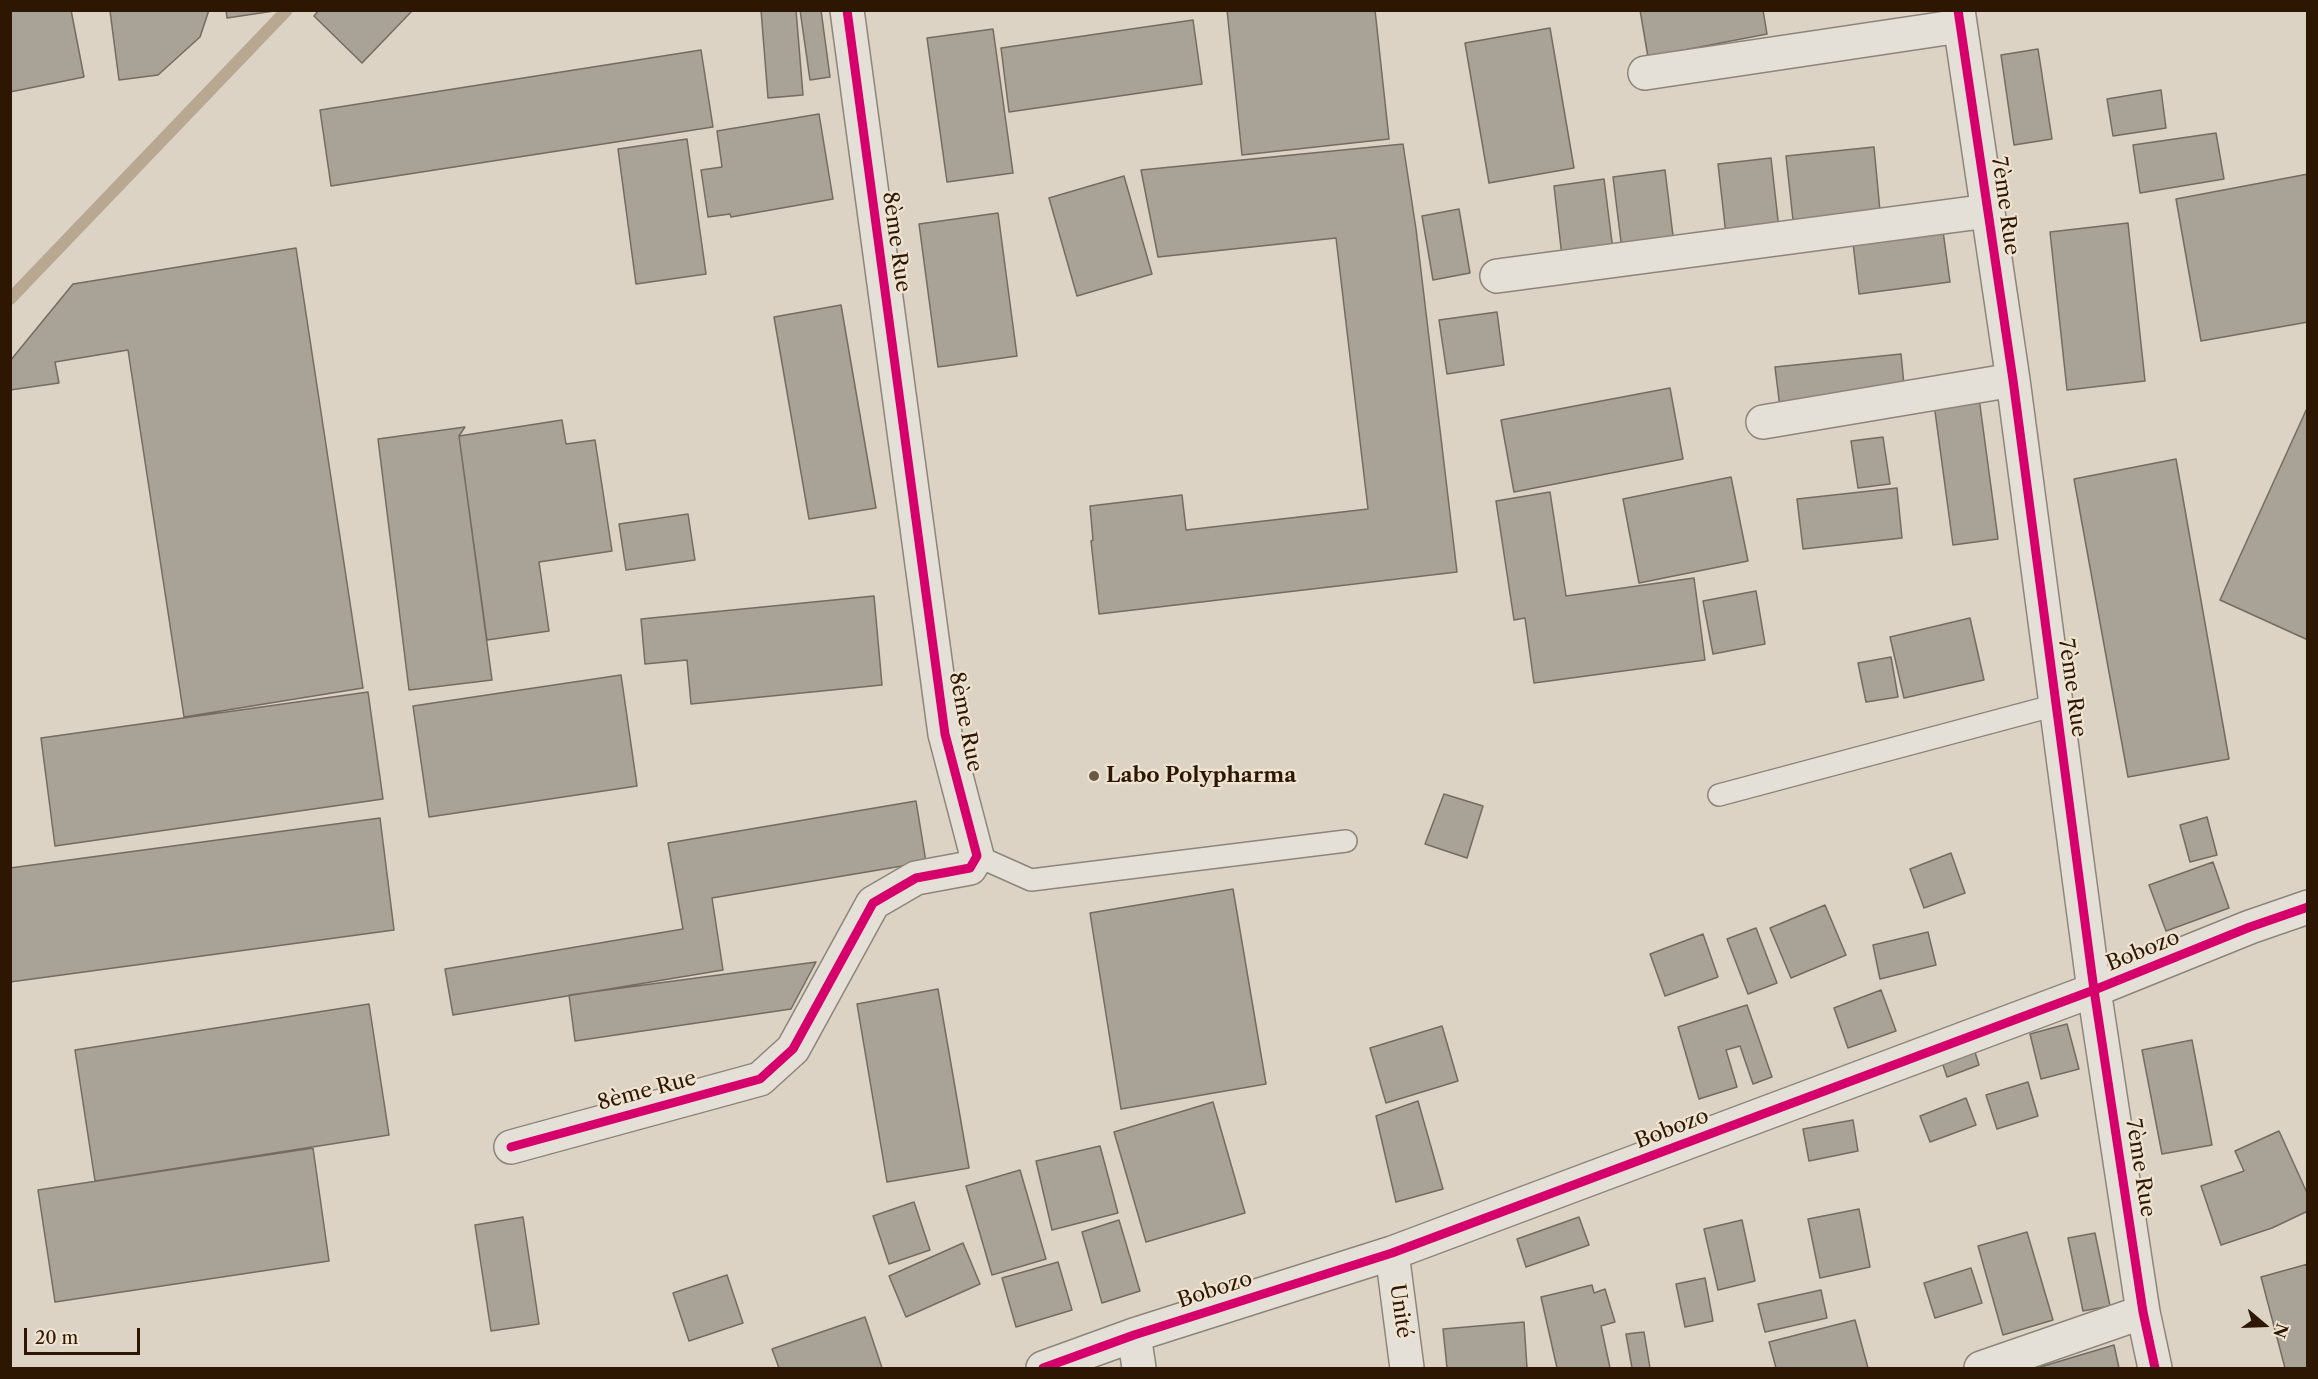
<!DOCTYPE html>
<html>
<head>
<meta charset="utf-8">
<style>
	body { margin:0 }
	#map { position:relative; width:2318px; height:1379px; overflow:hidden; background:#dcd3c4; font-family:"Libre Caslon Text",serif }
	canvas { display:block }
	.frame { position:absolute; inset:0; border:12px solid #2d1602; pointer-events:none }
	.north { position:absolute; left:2234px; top:1295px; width:60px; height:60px; -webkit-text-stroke:4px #efe4d2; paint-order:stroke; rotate:109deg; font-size:16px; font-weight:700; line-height:24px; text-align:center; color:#2d1602 }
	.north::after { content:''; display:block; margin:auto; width:21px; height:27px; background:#2d1602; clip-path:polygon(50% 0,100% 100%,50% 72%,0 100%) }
	.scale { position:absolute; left:24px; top:1328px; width:116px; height:27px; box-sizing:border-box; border:3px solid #2d1602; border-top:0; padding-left:8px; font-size:18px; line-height:21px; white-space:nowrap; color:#2d1602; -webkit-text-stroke:4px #efe4d2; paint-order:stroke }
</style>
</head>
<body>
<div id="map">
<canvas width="2318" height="1379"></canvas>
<div class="frame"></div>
<div class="north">N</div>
<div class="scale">20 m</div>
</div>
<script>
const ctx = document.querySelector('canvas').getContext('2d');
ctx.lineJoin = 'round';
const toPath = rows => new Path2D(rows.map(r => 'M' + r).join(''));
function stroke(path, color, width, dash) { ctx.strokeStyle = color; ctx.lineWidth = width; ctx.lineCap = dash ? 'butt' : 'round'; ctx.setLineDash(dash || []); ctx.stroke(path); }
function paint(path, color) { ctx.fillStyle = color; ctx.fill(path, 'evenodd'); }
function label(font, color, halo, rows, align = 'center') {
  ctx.font = font + ' "Libre Caslon Text",serif'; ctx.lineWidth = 4.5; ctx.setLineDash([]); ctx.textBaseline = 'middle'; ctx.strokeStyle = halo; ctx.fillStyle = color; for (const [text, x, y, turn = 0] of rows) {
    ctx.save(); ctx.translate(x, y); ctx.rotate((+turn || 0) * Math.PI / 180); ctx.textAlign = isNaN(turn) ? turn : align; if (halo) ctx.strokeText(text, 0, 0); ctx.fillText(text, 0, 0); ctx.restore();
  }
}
stroke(toPath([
	[10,299,287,10]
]), '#b8a891', 12);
const building = toPath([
	[10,10,71,10,84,77,10,92,10,10],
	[209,10,200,37,158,75,119,80,110,11,209,10],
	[226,10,274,10,274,11,227,18,226,10],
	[319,10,409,10,411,12,362,63,314,16,319,10],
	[761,10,796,10,803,95,768,98,761,10],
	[800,10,821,10,830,77,810,80,800,10],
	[1227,10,1375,10,1389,139,1242,155,1227,10],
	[1640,10,1763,10,1767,34,1648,57,1640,10],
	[1193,20,1202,84,1009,112,1001,48,1193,20],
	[1550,28,1574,168,1489,183,1465,43,1550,28],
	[993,29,1013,173,947,182,927,38,993,29],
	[2038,49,2052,139,2014,145,2001,55,2038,49],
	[701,50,713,127,331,186,320,110,701,50],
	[2161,90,2166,128,2113,136,2107,99,2161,90],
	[819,114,833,199,731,217,730,214,708,217,701,170,722,167,717,131,819,114],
	[2216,133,2224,179,2140,193,2133,145,2216,133],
	[687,139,706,274,636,284,618,149,687,139],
	[1403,144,1416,229,1457,572,1099,614,1091,541,1093,540,1090,506,1182,495,1186,530,1368,509,1336,238,1158,257,1141,170,1403,144],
	[1874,147,1880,211,1793,220,1786,156,1874,147],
	[1771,158,1779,229,1726,235,1718,164,1771,158],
	[1665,170,1674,244,1622,250,1613,177,1665,170],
	[2308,174,2308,322,2201,341,2176,199,2308,174],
	[1124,176,1152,274,1077,296,1049,198,1124,176],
	[1604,179,1613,250,1562,257,1554,186,1604,179],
	[1459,209,1470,273,1433,280,1422,216,1459,209],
	[998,213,1017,356,938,367,919,224,998,213],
	[2128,223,2145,381,2067,390,2050,232,2128,223],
	[1943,231,1950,282,1859,294,1853,243,1943,231],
	[296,248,363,688,184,717,128,350,55,362,59,383,10,390,10,361,73,284,296,248],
	[841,305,876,508,809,519,774,317,841,305],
	[1497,312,1504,365,1447,374,1439,320,1497,312],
	[1901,354,1905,395,1780,408,1775,367,1901,354],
	[1670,388,1683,459,1514,492,1501,420,1670,388],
	[1979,398,1998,539,1953,545,1934,404,1979,398],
	[2308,406,2308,640,2220,600,2308,406],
	[562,420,566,444,595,440,612,551,539,562,549,631,487,640,459,436,562,420],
	[465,427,459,436,492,680,409,690,378,439,465,427],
	[1883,437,1890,484,1858,488,1851,441,1883,437],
	[2176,459,2229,759,2128,777,2074,479,2176,459],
	[1731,477,1748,561,1639,583,1623,499,1731,477],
	[1897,488,1902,538,1803,549,1797,499,1897,488],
	[1550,492,1566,596,1694,578,1705,660,1534,683,1525,618,1514,620,1496,501,1550,492],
	[688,514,695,560,626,570,619,524,688,514],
	[1756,591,1765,644,1713,654,1703,601,1756,591],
	[874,596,882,685,691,704,687,660,645,664,641,619,874,596],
	[1970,618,1984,680,1904,698,1890,637,1970,618],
	[1891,657,1898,697,1866,702,1858,663,1891,657],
	[621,675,637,786,429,817,413,706,621,675],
	[368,692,383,799,55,846,41,738,368,692],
	[1444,794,1483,806,1467,858,1425,844,1444,794],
	[916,801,926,862,712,898,723,970,453,1015,445,969,683,929,668,843,916,801],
	[2207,817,2217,855,2190,862,2180,825,2207,817],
	[380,818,394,930,10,982,10,868,380,818],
	[1951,853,1965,893,1924,908,1910,869,1951,853],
	[2213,862,2229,908,2166,931,2149,885,2213,862],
	[1233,889,1266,1084,1121,1109,1090,913,1233,889],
	[1825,905,1846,955,1791,978,1770,928,1825,905],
	[1756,928,1777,983,1748,994,1727,939,1756,928],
	[1928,932,1936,965,1880,979,1873,945,1928,932],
	[1703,934,1718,977,1665,996,1650,954,1703,934],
	[816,962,791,1009,575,1041,569,995,816,962],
	[938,989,969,1168,887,1182,857,1004,938,989],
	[1881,990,1896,1031,1848,1048,1834,1008,1881,990],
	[369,1004,389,1135,95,1181,75,1050,369,1004],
	[1747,1005,1772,1077,1753,1084,1740,1046,1726,1050,1737,1087,1699,1099,1678,1027,1747,1005],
	[2067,1024,2079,1069,2041,1079,2030,1034,2067,1024],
	[1442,1026,1458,1081,1386,1103,1370,1048,1442,1026],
	[2192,1040,2212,1145,2162,1154,2142,1050,2192,1040],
	[1974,1049,1979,1065,1947,1077,1942,1062,1974,1049],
	[2028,1082,2038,1116,1997,1129,1986,1095,2028,1082],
	[1966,1098,1976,1125,1930,1142,1920,1116,1966,1098],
	[1418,1101,1443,1189,1396,1202,1376,1116,1418,1101],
	[1213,1102,1245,1213,1146,1242,1114,1132,1213,1102],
	[1853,1120,1858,1151,1809,1161,1803,1129,1853,1120],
	[2279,1131,2308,1195,2308,1211,2272,1228,2221,1245,2201,1186,2244,1171,2235,1151,2279,1131],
	[1100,1146,1118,1213,1052,1230,1036,1161,1100,1146],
	[313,1148,329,1261,55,1302,38,1190,313,1148],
	[1020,1170,1046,1259,992,1275,966,1186,1020,1170],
	[914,1202,930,1250,889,1264,873,1216,914,1202],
	[1859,1209,1870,1267,1820,1278,1808,1219,1859,1209],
	[523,1217,539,1324,491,1331,475,1225,523,1217],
	[1579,1217,1589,1245,1526,1267,1517,1239,1579,1217],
	[1119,1220,1140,1291,1102,1303,1082,1232,1119,1220],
	[1742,1220,1755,1281,1718,1290,1704,1229,1742,1220],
	[2027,1232,2053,1320,2003,1335,1978,1246,2027,1232],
	[2095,1233,2110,1306,2083,1311,2068,1238,2095,1233],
	[963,1243,980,1284,906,1317,889,1276,963,1243],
	[1058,1262,1072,1310,1016,1327,1002,1278,1058,1262],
	[2308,1264,2308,1368,2285,1368,2261,1277,2308,1264],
	[1971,1268,1982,1303,1935,1318,1924,1283,1971,1268],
	[727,1275,743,1323,689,1341,673,1293,727,1275],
	[1705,1278,1713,1321,1685,1327,1676,1284,1705,1278],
	[1592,1285,1594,1293,1605,1289,1615,1322,1601,1326,1610,1368,1557,1368,1541,1297,1592,1285],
	[1821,1290,1827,1318,1765,1332,1758,1304,1821,1290],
	[865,1317,882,1368,779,1368,772,1349,865,1317],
	[1855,1320,1868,1368,1776,1368,1769,1342,1855,1320],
	[1524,1322,1527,1368,1447,1368,1443,1329,1524,1322],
	[1644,1332,1650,1368,1632,1368,1626,1334,1644,1332],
	[2114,1345,2119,1368,2037,1368,2114,1345]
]);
paint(building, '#a9a296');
stroke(building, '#746c61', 1.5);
const service = toPath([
	[1719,795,2056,705],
	[977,856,1031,880,1346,841]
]);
const minor = toPath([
	[1958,10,2013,380,2094,990,2143,1312,2155,1368],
	[1645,73,1960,26],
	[1497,276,1988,211],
	[1763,422,2013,380],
	[511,1147,760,1079,793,1049,873,903,916,878,970,868,977,856,945,734,847,10],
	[1392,1253,1407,1368],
	[1134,1335,1139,1368],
	[1043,1368,1134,1335,1392,1253,2094,990,2250,927,2308,907],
	[1981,1368,2143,1312]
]);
stroke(service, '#8e857a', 24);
stroke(minor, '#8e857a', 36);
stroke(service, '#e4e0d8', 21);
stroke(minor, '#e4e0d8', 33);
stroke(toPath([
	[1958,10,2013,380,2094,990,2143,1312,2155,1368],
	[511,1147,760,1079,793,1049,873,903,916,878,970,868,977,856,945,734,847,10],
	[1043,1368,1134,1335,1392,1253,2094,990,2250,927,2308,907]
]), '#d6006c', 9);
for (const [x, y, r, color] of [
	[1094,776,6,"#6a5846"]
]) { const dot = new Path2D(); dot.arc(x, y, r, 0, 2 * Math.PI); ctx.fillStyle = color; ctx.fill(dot); stroke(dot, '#efe4d2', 2); }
label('21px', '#2d1602', '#efe4d2', [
	["7ème Rue",2005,206,82],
	["8ème Rue",896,242,82],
	["7ème Rue",2072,688,82],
	["8ème Rue",965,722,79],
	["Bobozo",2143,951,-22],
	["8ème Rue",647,1091,-15],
	["Bobozo",1672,1129,-21],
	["7ème Rue",2140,1168,81],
	["Bobozo",1215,1290,-18],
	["Unité",1400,1311,82]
]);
label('bold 21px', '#2d1602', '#efe4d2', [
	["Labo Polypharma",1106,776]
], 'left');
</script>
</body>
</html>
